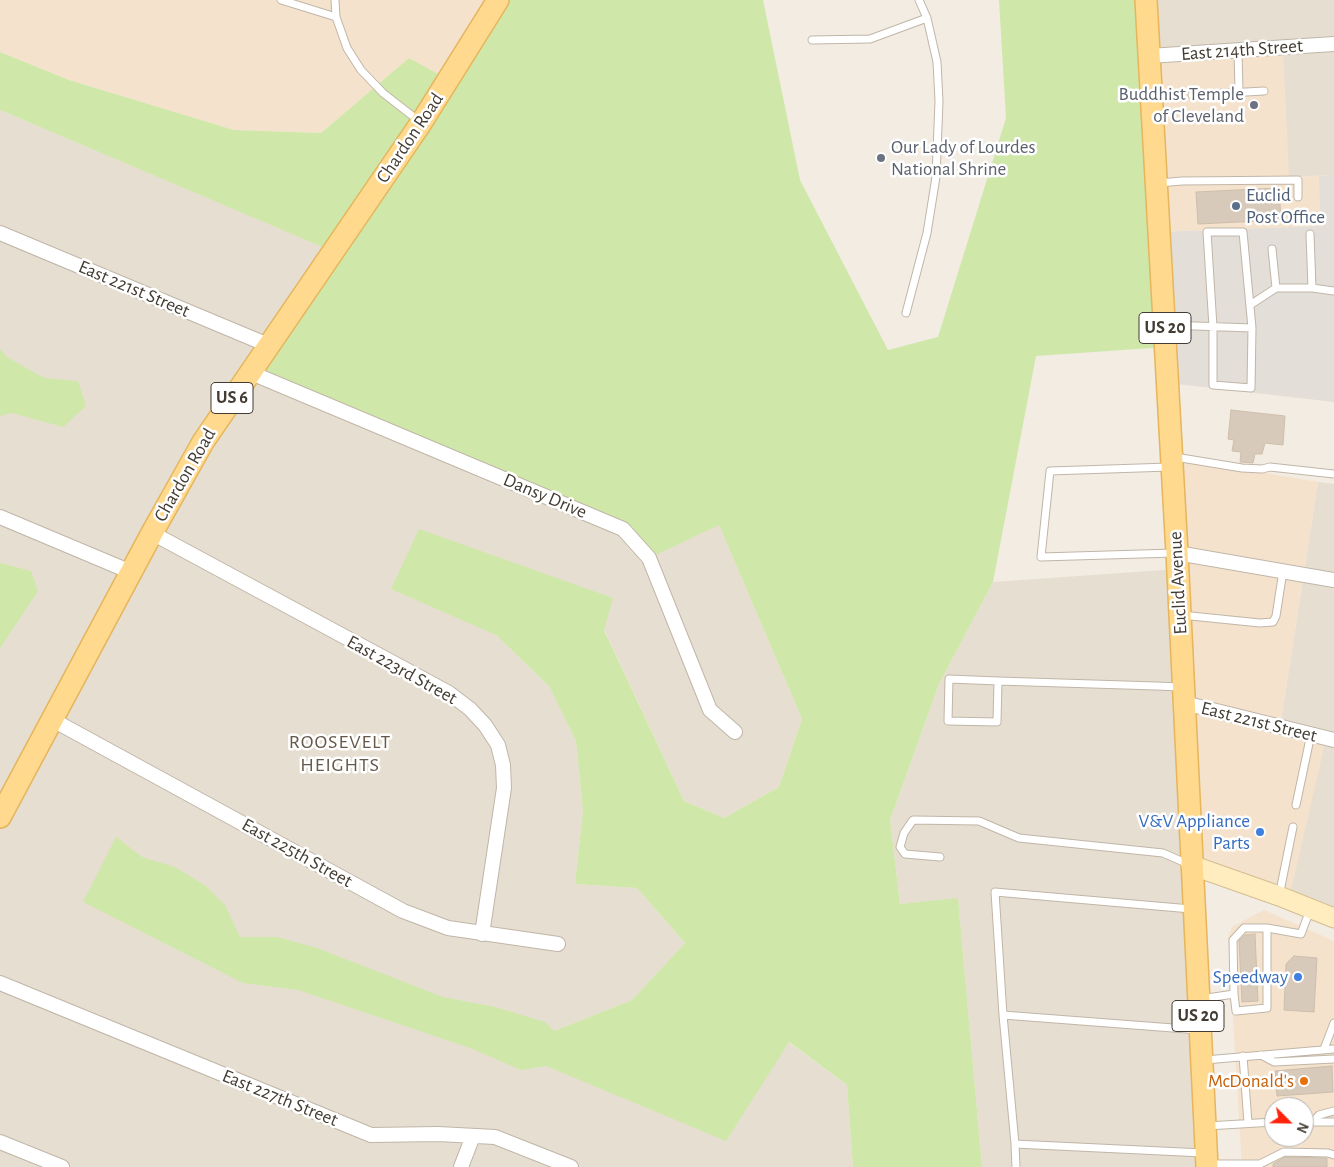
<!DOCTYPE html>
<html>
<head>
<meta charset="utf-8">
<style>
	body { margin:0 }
	#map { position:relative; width:1334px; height:1167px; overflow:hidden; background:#f2ece2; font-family:"Alegreya Sans",sans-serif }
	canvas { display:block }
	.north { position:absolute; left:1264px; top:1097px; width:50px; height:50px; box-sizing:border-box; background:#fff; border:1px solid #b4b1ad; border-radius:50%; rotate:113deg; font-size:14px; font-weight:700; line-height:20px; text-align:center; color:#433c33 }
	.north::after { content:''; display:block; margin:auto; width:18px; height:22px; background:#ff230c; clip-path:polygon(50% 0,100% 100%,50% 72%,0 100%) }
</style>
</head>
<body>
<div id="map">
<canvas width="1334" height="1167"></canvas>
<div class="north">N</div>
</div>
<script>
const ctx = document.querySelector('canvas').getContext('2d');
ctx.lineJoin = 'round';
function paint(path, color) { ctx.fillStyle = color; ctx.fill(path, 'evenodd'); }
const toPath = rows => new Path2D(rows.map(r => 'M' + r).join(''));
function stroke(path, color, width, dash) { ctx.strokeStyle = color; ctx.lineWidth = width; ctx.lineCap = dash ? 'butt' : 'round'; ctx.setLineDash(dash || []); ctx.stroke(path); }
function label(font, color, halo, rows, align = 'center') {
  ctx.font = font + ' "Alegreya Sans",sans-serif'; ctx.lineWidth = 5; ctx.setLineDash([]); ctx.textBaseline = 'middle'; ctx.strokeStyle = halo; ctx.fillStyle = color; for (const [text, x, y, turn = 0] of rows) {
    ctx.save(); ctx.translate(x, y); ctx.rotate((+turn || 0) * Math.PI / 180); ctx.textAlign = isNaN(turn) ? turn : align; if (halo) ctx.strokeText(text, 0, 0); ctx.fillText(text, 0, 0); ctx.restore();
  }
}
paint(toPath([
	[1146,0,1334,0,1334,175,1289,177,1149,56],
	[0,110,333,251,719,525,802,719,779,787,724,818,684,801,604,629,496,635,549,686,576,741,583,811,575,884,637,888,685,943,632,1000,554,1031,788,1042,847,1085,853,1167,0,1167],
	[1318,482,1334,484,1334,918,1289,900,1280,727],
	[1178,569,1207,1167,982,1167,958,899,900,904,890,820,939,684,993,582]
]), '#e6ded0');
paint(toPath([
	[0,0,498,0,449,81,409,58,321,133,234,130,69,80,0,52],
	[1283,48,1289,177,1319,176,1320,226,1159,232,1149,56],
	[1172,457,1318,482,1280,727,1326,738,1289,900,1191,865],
	[1264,910,1334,941,1334,1167,1242,1167,1228,937,1232,927],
	[1274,1107,1304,1107,1304,1137,1274,1137]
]), '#f5e2cc');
paint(toPath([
	[1334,175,1334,402,1168,383,1159,232,1320,226,1319,176]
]), '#e3ded8');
paint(toPath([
	[498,0,763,0,800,180,888,350,938,337,1006,118,999,0,1146,0,1166,347,1036,356,993,582,939,684,890,820,900,904,958,898,982,1167,853,1167,847,1085,789,1042,726,1141,546,1066,521,1070,470,1048,298,990,243,983,83,902,116,837,142,857,175,867,206,886,225,905,240,937,277,937,317,948,443,997,495,1007,545,1022,554,1031,632,1000,685,943,637,888,575,884,583,811,576,741,549,686,496,635,391,589,419,529,613,598,604,630,684,801,724,818,779,787,802,719,719,525,649,558,637,543,249,372,332,251,0,110,0,52,69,80,234,130,321,133,409,58,449,80],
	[0,349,7,357,44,378,78,381,86,406,63,427,12,413,0,416],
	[0,563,31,571,38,591,0,648]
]), '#cfe8a9');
const building = toPath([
	[1279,188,1281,220,1198,224,1196,192,1279,188],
	[1231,410,1285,416,1283,445,1265,443,1262,454,1255,454,1253,463,1240,462,1241,452,1232,451,1234,440,1228,439,1231,410],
	[1255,934,1258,1001,1242,1002,1239,941,1245,935,1255,934],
	[1294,956,1317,958,1314,1012,1284,1010,1286,964,1294,956],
	[1332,1066,1333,1092,1277,1096,1275,1071,1332,1066],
	[1285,1157,1327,1158,1327,1167,1273,1167,1273,1164,1285,1157]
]);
paint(building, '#d7cabb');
stroke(building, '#cebfab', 1);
const lane = toPath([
	[281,0,336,17,347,48,361,70,383,93,419,121],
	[335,0,336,17],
	[812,40,870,39,927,18],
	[1238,51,1239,92],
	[1192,95,1264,91],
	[1159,183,1182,181,1298,180,1298,197],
	[1207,232,1243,232,1252,328,1251,388,1213,385,1213,327,1207,232],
	[1272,249,1276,288],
	[1312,288,1334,291],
	[1250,305,1276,288,1312,288,1310,234],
	[906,313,927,233,936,177,939,101,937,62,927,18,919,0],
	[1167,325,1252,328],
	[1175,457,1242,468,1262,469,1270,467,1334,474],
	[1169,467,1050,471,1041,557,1174,553],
	[1181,615,1260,623,1273,622,1276,616,1283,571],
	[998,681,997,722,948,721,949,679,998,681,1156,686,1180,687],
	[1296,805,1311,734],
	[940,857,905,854,900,847,904,833,913,820,979,821,1019,838,1163,853,1188,864],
	[1279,896,1293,827],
	[1234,994,1233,940,1244,928,1267,928],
	[1200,999,1234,994,1236,1011,1267,1008,1267,928,1301,934,1310,910],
	[1003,1015,995,892,1191,909],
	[1324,1049,1334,1023],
	[1261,1055,1274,1062,1334,1059],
	[1243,1056,1248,1123],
	[1205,1060,1334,1049],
	[1304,1122,1334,1122],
	[1313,1122,1319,1115,1334,1111],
	[1207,1126,1274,1122],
	[1015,1144,1003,1015,1199,1030],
	[1210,1164,1260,1164,1284,1152,1328,1153,1334,1155],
	[1016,1167,1015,1144,1203,1153]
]);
const street = toPath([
	[1149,56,1334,44],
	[0,233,268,345],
	[249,372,623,529,649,558,710,710,735,732],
	[0,517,131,572],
	[152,533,449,693,470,709,485,725,498,745,503,765,504,788,482,934],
	[1177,553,1334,580],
	[1184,703,1334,740],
	[51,719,403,911,448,928,558,944],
	[0,983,371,1135,438,1134,495,1137,571,1167],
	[0,1142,62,1167],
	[461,1167,473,1136]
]);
const secondary = toPath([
	[1191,865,1279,896,1334,918]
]);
const primary = toPath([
	[1146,0,1177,553,1207,1167],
	[0,817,152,533,203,442,421,123,498,0]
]);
stroke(lane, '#c0b6a8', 9);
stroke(street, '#c0b6a8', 16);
stroke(secondary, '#d3be91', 21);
stroke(primary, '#e6b55c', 24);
stroke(lane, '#fff', 7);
stroke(street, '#fff', 14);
stroke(secondary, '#ffecbf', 19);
stroke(primary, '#ffd98e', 21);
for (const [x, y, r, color] of [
	[1254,105,5,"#6b7280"],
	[881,158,5,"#6b7280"],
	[1236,206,5,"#5c6f8a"],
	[1260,832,5,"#3f7fe0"],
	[1298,977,5,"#3f7fe0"],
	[1304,1081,5,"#e8710a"]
]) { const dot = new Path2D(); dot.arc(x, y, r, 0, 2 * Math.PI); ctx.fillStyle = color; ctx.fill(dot); stroke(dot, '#fff', 2); }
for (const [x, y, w] of [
	[1165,328,52],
	[232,398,42],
	[1198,1016,52]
]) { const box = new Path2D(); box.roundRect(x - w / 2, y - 15.5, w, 31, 4); ctx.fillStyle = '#fff'; ctx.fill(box); stroke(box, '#433c33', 1); }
label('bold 18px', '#433c33', null, [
	["US 20",1165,328],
	["US 6",232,398],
	["US 20",1198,1016]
]);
label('19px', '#433c33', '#fff', [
	["East 214th Street",1242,50,-4],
	["Chardon Road",410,138,-56],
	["East 221st Street",134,289,23],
	["Chardon Road",185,475,-60],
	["Dansy Drive",545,496,23],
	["Euclid Avenue",1178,583,-93],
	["East 223rd Street",402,670,29],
	["East 221st Street",1259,722,14],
	["East 225th Street",297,853,29],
	["East 227th Street",280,1098,22]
]);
label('19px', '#5b616d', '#fff', [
	["Buddhist Temple",1244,94],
	["of Cleveland",1244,116],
	["Our Lady of Lourdes",891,147,"left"],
	["National Shrine",891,169,"left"]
], 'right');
label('19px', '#4e5e75', '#fff', [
	["Euclid",1246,195],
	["Post Office",1246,217]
], 'left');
label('19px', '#366cbe', '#fff', [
	["V&V Appliance",1250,821],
	["Parts",1250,843],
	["Speedway",1288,977]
], 'right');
label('19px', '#c56008', '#fff', [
	["McDonald's",1294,1081]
], 'right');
ctx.letterSpacing = '1px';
label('20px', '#66594a', '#fff', [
	["ROOSEVELT",340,742],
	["HEIGHTS",340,765]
]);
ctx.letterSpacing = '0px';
</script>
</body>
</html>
